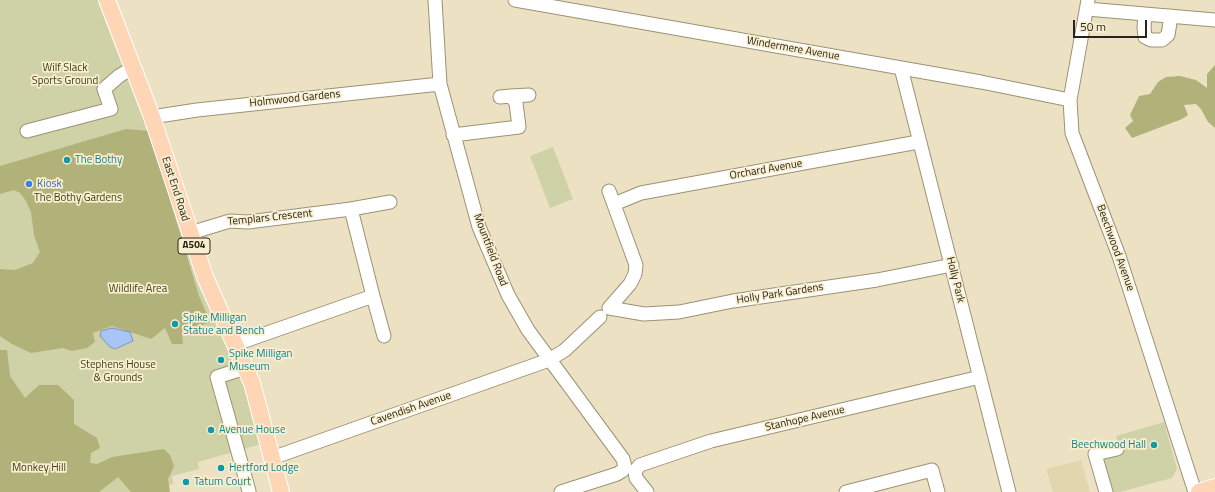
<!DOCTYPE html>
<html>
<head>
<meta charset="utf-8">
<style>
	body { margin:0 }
	#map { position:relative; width:1215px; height:492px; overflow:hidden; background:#ece2c3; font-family:"Titillium Web",sans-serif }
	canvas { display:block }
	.scale { position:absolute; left:1073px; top:20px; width:74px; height:18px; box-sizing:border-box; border:2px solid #272317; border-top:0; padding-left:5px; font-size:12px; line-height:14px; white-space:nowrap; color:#272317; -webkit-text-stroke:3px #f9efd0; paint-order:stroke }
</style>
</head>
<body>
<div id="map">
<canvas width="1215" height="492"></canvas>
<div class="scale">50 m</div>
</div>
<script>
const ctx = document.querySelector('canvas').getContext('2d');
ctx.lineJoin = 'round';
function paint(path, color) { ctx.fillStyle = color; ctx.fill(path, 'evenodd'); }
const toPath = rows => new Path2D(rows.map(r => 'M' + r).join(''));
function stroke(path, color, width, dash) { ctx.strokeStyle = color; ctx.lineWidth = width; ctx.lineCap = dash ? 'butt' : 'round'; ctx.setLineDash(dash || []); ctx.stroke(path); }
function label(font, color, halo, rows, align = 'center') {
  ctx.font = font + ' "Titillium Web",sans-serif'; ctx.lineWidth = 3.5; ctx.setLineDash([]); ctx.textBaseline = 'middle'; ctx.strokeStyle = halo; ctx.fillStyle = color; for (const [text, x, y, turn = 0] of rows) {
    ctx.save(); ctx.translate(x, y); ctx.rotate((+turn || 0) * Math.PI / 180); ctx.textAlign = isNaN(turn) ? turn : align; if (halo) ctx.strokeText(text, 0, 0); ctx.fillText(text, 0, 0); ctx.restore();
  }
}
paint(toPath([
	[1081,460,1090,492,1053,492,1046,469]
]), '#e2d6af');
paint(toPath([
	[0,0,107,0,265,443,198,462,199,469,172,476,173,484,138,492,0,492],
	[553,147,573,199,550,208,530,156],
	[1164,422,1177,469,1172,478,1120,492,1108,492,1098,456,1120,450,1116,436]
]), '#cfd2a6');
paint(toPath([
	[1215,65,1215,128,1208,122,1201,109,1196,104,1184,105,1188,115,1182,119,1132,138,1125,128,1133,121,1130,115,1139,96,1150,94,1158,82,1166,77,1180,76,1196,80,1207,88,1207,74],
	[126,129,149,131,199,296,210,322,182,332,183,344,172,344,165,328,151,339,112,326,93,333,95,342,87,348,72,351,63,348,31,353,12,344,0,336,0,269,15,270,33,263,40,252,34,235,31,212,26,201,20,193,14,190,0,194,0,166],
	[0,350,7,350,10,376,25,398,39,385,58,385,74,400,74,424,97,438,100,448,91,453,90,463,97,464,112,457,164,449,170,455,174,466,168,479,170,492,131,492,118,477,99,492,0,492]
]), '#b0b279');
const water = toPath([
	[112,328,130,332,133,341,115,349,110,347,100,336,101,331,112,328]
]);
paint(water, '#a8c5f7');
stroke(water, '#8194b4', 1);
const minor = toPath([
	[435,0,440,84,479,227,508,295,528,330,623,459,625,467],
	[515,0,981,82,1070,100],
	[1088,0,1070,100,1072,133,1119,256,1195,492],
	[1087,9,1215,20],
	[1145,14,1144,27,1145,37,1151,40,1162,40,1168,35,1171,16],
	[901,68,1009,492],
	[511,96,529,95],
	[152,117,197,110,440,84],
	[27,131,111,109,104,89,119,76,132,68],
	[453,135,519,127,516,103,511,96,500,97],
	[614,204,641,193,918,142],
	[190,233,230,221,248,222,351,209],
	[373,296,384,336],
	[609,308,644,314,679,312,733,301,877,280,952,265],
	[609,308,630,284,635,274,636,265,609,191],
	[236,344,373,296,351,209,390,202],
	[245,368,217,377,249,491],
	[272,458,549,360,565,350,600,317],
	[635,471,640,465,711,441,980,377],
	[635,471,636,478,647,492],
	[561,492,617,474,622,471,625,467],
	[846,492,932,470,938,492],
	[1106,492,1095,454,1117,449]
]);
const major = toPath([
	[107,0,152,117,205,277,252,383,281,492],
	[1199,492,1215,487]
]);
stroke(minor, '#9b9274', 15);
stroke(major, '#fff', 18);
stroke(minor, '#fff', 13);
stroke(major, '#fed6b6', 16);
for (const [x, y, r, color] of [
	[67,160,4,"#0f9aa8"],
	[29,184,4,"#3f7fe0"],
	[175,324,4,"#0f9aa8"],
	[221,360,4,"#0f9aa8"],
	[211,430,4,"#0f9aa8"],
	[1154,445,4,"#0f9aa8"],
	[221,468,4,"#0f9aa8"],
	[186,482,4,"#0f9aa8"]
]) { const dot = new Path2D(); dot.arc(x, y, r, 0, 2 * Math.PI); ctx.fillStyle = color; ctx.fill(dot); stroke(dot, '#f9efd0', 1.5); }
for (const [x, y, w] of [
	[194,246,32]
]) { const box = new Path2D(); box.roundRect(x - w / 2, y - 8, w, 16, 3); ctx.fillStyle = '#f9efd0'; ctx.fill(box); stroke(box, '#272317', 1); }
label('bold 10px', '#272317', null, [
	["A504",194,246]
]);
label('11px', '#272317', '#f9efd0', [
	["Windermere Avenue",793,49,10],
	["Holmwood Gardens",295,99,-6],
	["Orchard Avenue",766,170,-10],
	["East End Road",175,189,72],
	["Templars Crescent",270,218,-6],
	["Beechwood Avenue",1115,248,70],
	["Mountfield Road",490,250,69],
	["Holly Park",955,280,76],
	["Holly Park Gardens",780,294,-9],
	["Cavendish Avenue",411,409,-19],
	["Stanhope Avenue",805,419,-13]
]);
label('11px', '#404114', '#f9efd0', [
	["Wilf Slack",65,68],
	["Sports Ground",65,81],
	["The Bothy Gardens",78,198],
	["Wildlife Area",138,289],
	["Stephens House",118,365],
	["& Grounds",118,378],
	["Monkey Hill",39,468]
]);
label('11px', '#0d838f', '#f9efd0', [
	["The Bothy",75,160],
	["Spike Milligan",183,318],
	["Statue and Bench",183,331],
	["Spike Milligan",229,354],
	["Museum",229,367],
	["Avenue House",219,430],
	["Beechwood Hall",1146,445,"right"],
	["Hertford Lodge",229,468],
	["Tatum Court",194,482]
], 'left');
label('11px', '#366cbe', '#f9efd0', [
	["Kiosk",37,184]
], 'left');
</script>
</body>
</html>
